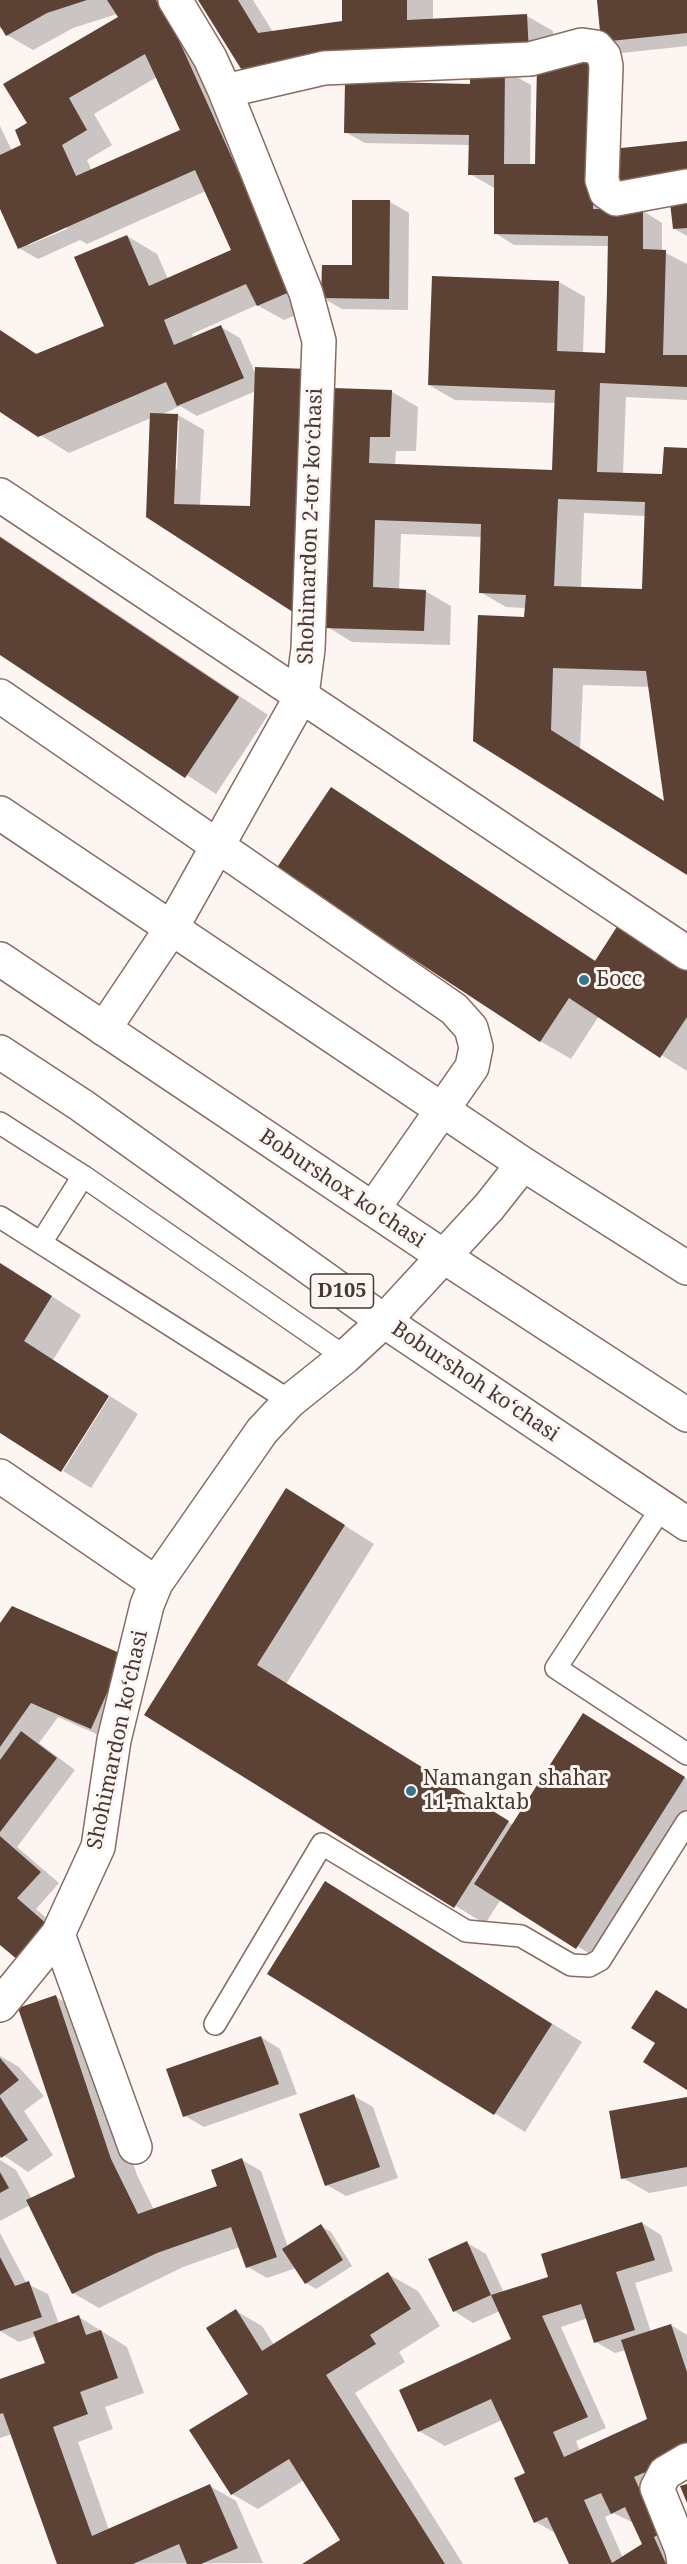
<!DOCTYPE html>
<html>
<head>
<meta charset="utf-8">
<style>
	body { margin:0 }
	canvas { display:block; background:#fcf5f2 }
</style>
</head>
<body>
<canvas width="687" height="2564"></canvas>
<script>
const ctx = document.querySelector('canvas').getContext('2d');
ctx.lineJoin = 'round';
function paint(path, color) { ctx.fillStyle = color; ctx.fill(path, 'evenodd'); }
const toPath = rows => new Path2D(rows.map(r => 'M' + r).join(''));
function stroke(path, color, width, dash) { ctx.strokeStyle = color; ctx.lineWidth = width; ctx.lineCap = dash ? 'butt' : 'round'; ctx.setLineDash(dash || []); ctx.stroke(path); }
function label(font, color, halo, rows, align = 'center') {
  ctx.font = font + ' "Noto Serif",serif'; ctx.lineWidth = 6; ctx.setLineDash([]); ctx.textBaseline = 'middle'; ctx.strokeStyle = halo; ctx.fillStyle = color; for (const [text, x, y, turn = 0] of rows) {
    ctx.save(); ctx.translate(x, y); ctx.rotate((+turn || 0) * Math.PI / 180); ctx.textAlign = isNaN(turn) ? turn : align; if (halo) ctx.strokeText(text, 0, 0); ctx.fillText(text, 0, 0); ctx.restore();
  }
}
paint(toPath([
	[0,0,173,0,317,306,284,320,257,305,192,334,193,338,221,327,240,338,256,375,334,390,392,392,418,407,416,451,396,451,395,466,553,471,556,403,455,400,429,385,559,282,585,297,583,353,606,354,609,246,514,245,495,233,496,189,470,174,470,145,365,143,345,132,471,85,471,70,271,86,199,0,253,0,273,32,344,22,343,0,433,0,433,20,527,16,553,31,554,63,622,71,620,150,687,142,687,236,675,229,671,195,638,199,643,211,662,223,662,251,687,264,687,400,626,397,623,474,664,476,687,449,687,873,475,740,530,619,526,608,506,607,480,592,482,537,401,534,399,590,425,591,451,606,450,645,352,642,148,516,151,418,69,453,0,410,0,330,38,355,106,327,127,236,157,254,168,279,233,251,206,191,87,244,80,240,38,259,19,248,0,206,0,126,12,151,21,147,29,123,120,18,117,14,73,28,33,50,7,35,3,28,0,29],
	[538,69,537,166,530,166,531,85,506,71],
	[157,77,182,130,92,171,87,160,112,145,94,114],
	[66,226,67,229,29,245,29,242],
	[256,391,251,508,200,506,204,430,178,415,161,415,180,406,197,416],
	[176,421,179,421,177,469,174,469],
	[584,513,646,516,643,591,581,589],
	[583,685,650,687,666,802,580,749],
	[598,0,687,0,687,46,622,53,603,42],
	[390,202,409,213,408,310,342,309,323,298,353,267],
	[0,536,268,715,216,794,0,653],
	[331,789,596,961,649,944,687,969,687,1071,599,1016,571,1059,540,1041],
	[0,1263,81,1315,53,1360,108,1395,60,1469,0,1431],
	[110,1396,138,1414,91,1488,63,1471],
	[317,1508,374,1544,286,1684,513,1825,609,1730,687,1779,687,1830,603,1962,501,1899,485,1924,146,1715],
	[0,1625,123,1657,149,1672,117,1743,58,1717,39,1743,75,1770,17,1847,59,1883,36,1909,73,1941,0,1943],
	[355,1901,582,2042,525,2132,269,1973],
	[56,1997,82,2012,137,2175,154,2210,219,2187,242,2160,261,2171,288,2247,321,2226,331,2232,352,2266,316,2289,306,2283,296,2268,267,2278,248,2267,240,2247,183,2267,99,2308,73,2293,30,2205,0,2221,0,2160,16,2170,32,2199,76,2178],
	[261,2037,280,2049,297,2094,204,2127,185,2116],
	[0,2056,19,2067,44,2096,24,2111,53,2155,28,2172,0,2153],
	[354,2096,373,2107,398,2178,346,2196,327,2185],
	[687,2099,687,2186,649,2193,623,2178],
	[642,2223,661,2235,673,2271,635,2283,651,2332,671,2325,687,2335,687,2480,656,2495,679,2564,571,2564,557,2534,536,2522,527,2474,502,2420,445,2446,419,2431,513,2340,500,2311,473,2323,454,2311,467,2243,486,2254,504,2293,550,2278],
	[588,2318,596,2342,615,2353,626,2350,649,2420,580,2451,576,2441,606,2428,561,2327],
	[613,2513,634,2523,643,2545,623,2558,605,2517],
	[0,2233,27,2284,48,2294,59,2324,79,2317,127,2347,144,2393,105,2407,113,2429,78,2442,109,2530,210,2486,236,2501,263,2563,59,2564,12,2434,0,2438,0,2381,46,2364,36,2336,19,2342,0,2331],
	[388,2274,418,2291,440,2326,399,2352,405,2362,355,2393,463,2564,305,2564,342,2541,304,2480,258,2509,232,2494,250,2394,236,2311,262,2326,274,2345]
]), '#0003');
paint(toPath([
	[0,0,87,0,47,13,6,36,0,26],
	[107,0,156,0,177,36,292,291,257,306,246,284,164,320,174,345,221,325,244,378,177,406,166,382,38,437,0,412,0,330,36,354,104,326,74,257,127,235,149,286,231,250,195,170,18,249,0,209,0,155,21,145,15,130,27,123,3,84,118,17],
	[145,54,180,130,76,176,62,145,87,130,69,98],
	[198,0,238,0,258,33,342,21,342,0,407,0,407,20,527,14,529,54,243,72],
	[597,0,687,0,687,33,601,42],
	[596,54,593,209,643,210,643,249,666,250,663,355,687,355,687,387,600,383,597,472,662,474,664,447,687,448,687,875,473,741,478,615,524,617,526,595,479,593,481,524,375,520,373,587,426,590,424,631,324,628,333,388,392,390,390,437,370,437,369,463,552,470,555,390,428,385,432,276,559,281,557,351,605,353,607,291,608,236,494,234,494,175,468,175,469,135,344,133,345,81,470,84,470,68,505,69,504,164,535,164,537,65],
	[558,499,645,502,642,589,554,586],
	[553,668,646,671,664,801,551,730],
	[687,141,687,181,617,188,612,149],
	[687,191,687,228,673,229,669,193],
	[352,200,390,200,389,299,321,298,322,265,352,265],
	[255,367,308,369,299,616,146,517,150,413,178,414,174,504,250,506],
	[0,537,239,697,185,778,0,655],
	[331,787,595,961,618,925,687,970,687,1017,660,1058,569,998,540,1042,276,869],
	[0,1263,52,1296,24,1341,109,1396,61,1472,0,1433],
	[286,1488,345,1525,257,1665,509,1821,454,1908,144,1715],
	[12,1606,124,1655,91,1729,31,1703,0,1747,0,1623],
	[583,1713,685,1777,576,1949,474,1884],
	[21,1731,57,1758,0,1832,0,1760],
	[0,1836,41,1872,17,1898,48,1925,18,1960,0,1945],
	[325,1881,552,2024,494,2115,267,1974],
	[656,1990,687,2009,687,2090,643,2062,655,2043,631,2028],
	[56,1995,111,2159,138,2214,217,2186,211,2170,242,2158,277,2257,246,2268,231,2227,157,2253,72,2294,26,2200,75,2177,18,2008],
	[261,2036,279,2084,183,2117,166,2069],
	[0,2058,19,2080,0,2095],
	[354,2094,380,2167,325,2186,299,2114],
	[0,2097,28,2140,1,2158,0,2156],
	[687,2097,687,2167,621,2179,609,2111],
	[0,2172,9,2188,0,2193],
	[642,2222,655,2260,616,2272,635,2330,594,2343,581,2304,542,2316,588,2417,553,2432,564,2457,647,2419,621,2340,671,2324,687,2372,687,2454,634,2477,660,2534,654,2537,666,2564,569,2564,547,2517,534,2523,514,2478,525,2473,491,2399,418,2432,399,2390,511,2339,491,2295,548,2277,541,2254],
	[601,2493,611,2514,625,2507,642,2544,612,2563,584,2500],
	[321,2224,343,2260,305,2284,282,2249],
	[467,2241,491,2295,453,2312,428,2259],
	[0,2257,15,2286,29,2281,42,2317,0,2331],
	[388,2272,411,2309,370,2335,376,2344,326,2375,445,2564,302,2564,340,2540,289,2459,231,2495,189,2430,248,2394,206,2328,236,2309,262,2351],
	[79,2315,86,2335,101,2330,118,2378,80,2392,88,2414,53,2427,92,2536,210,2484,238,2548,201,2564,187,2564,179,2544,133,2564,57,2564,3,2413,0,2414,0,2379,45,2363,33,2332],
	[687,2484,687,2503,680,2486]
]), '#5c4135');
const lane = toPath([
	[0,1123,83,1176,345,1357],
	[0,1217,290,1401],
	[41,1243,83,1176],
	[662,1507,556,1668,687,1754],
	[215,2024,322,1844,466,1931,521,1936,571,1965,589,1966,600,1960,687,1822]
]);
const street = toPath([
	[225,91,324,68,530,59,582,45,596,47,604,56,606,66,602,180,606,192,616,199,687,186],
	[0,495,687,953],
	[0,696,454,1009,471,1028,476,1047,472,1067,373,1209],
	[0,813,523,1164],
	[104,1029,171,929,302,695,308,649,319,341,306,293,225,91,210,58,175,0],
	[0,1476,156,1583],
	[58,1934,135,2147],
	[0,2005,58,1934,98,1847,114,1740,147,1605,156,1583,262,1431,290,1401,345,1357,384,1321,489,1207,523,1164,687,1268],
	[684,2564,682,2550,657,2488,665,2473,687,2460]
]);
const primary = toPath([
	[0,959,443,1256,687,1415],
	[0,1052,81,1105,384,1321,687,1524]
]);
stroke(lane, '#896c5f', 24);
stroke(street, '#896c5f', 36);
stroke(primary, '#896c5f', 36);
stroke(lane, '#fff', 21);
stroke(street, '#fff', 33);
stroke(primary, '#fff', 33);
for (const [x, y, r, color] of [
	[584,980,6,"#38748b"],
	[411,1791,6,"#38748b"]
]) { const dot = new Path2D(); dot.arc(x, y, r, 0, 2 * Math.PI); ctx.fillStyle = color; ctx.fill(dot); stroke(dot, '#fcf5f2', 2); }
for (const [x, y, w] of [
	[342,1291,63]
]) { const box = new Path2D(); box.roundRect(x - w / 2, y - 17, w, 34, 4.5); ctx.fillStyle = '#fcf5f2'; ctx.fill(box); stroke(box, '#463933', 1.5); }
label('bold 20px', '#463933', null, [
	["D105",342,1291]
]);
label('21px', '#463933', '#fcf5f2', [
	["Shohimardon 2-tor koʻchasi",311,526,-88],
	["Boburshox ko'chasi",342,1189,34],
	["Boburshoh koʻchasi",475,1382,34],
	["Shohimardon koʻchasi",118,1740,-78]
]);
label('21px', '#463933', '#fcf5f2', [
	["Босс",596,980],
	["Namangan shahar",423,1779],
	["11-maktab",423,1803]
], 'left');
</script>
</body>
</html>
